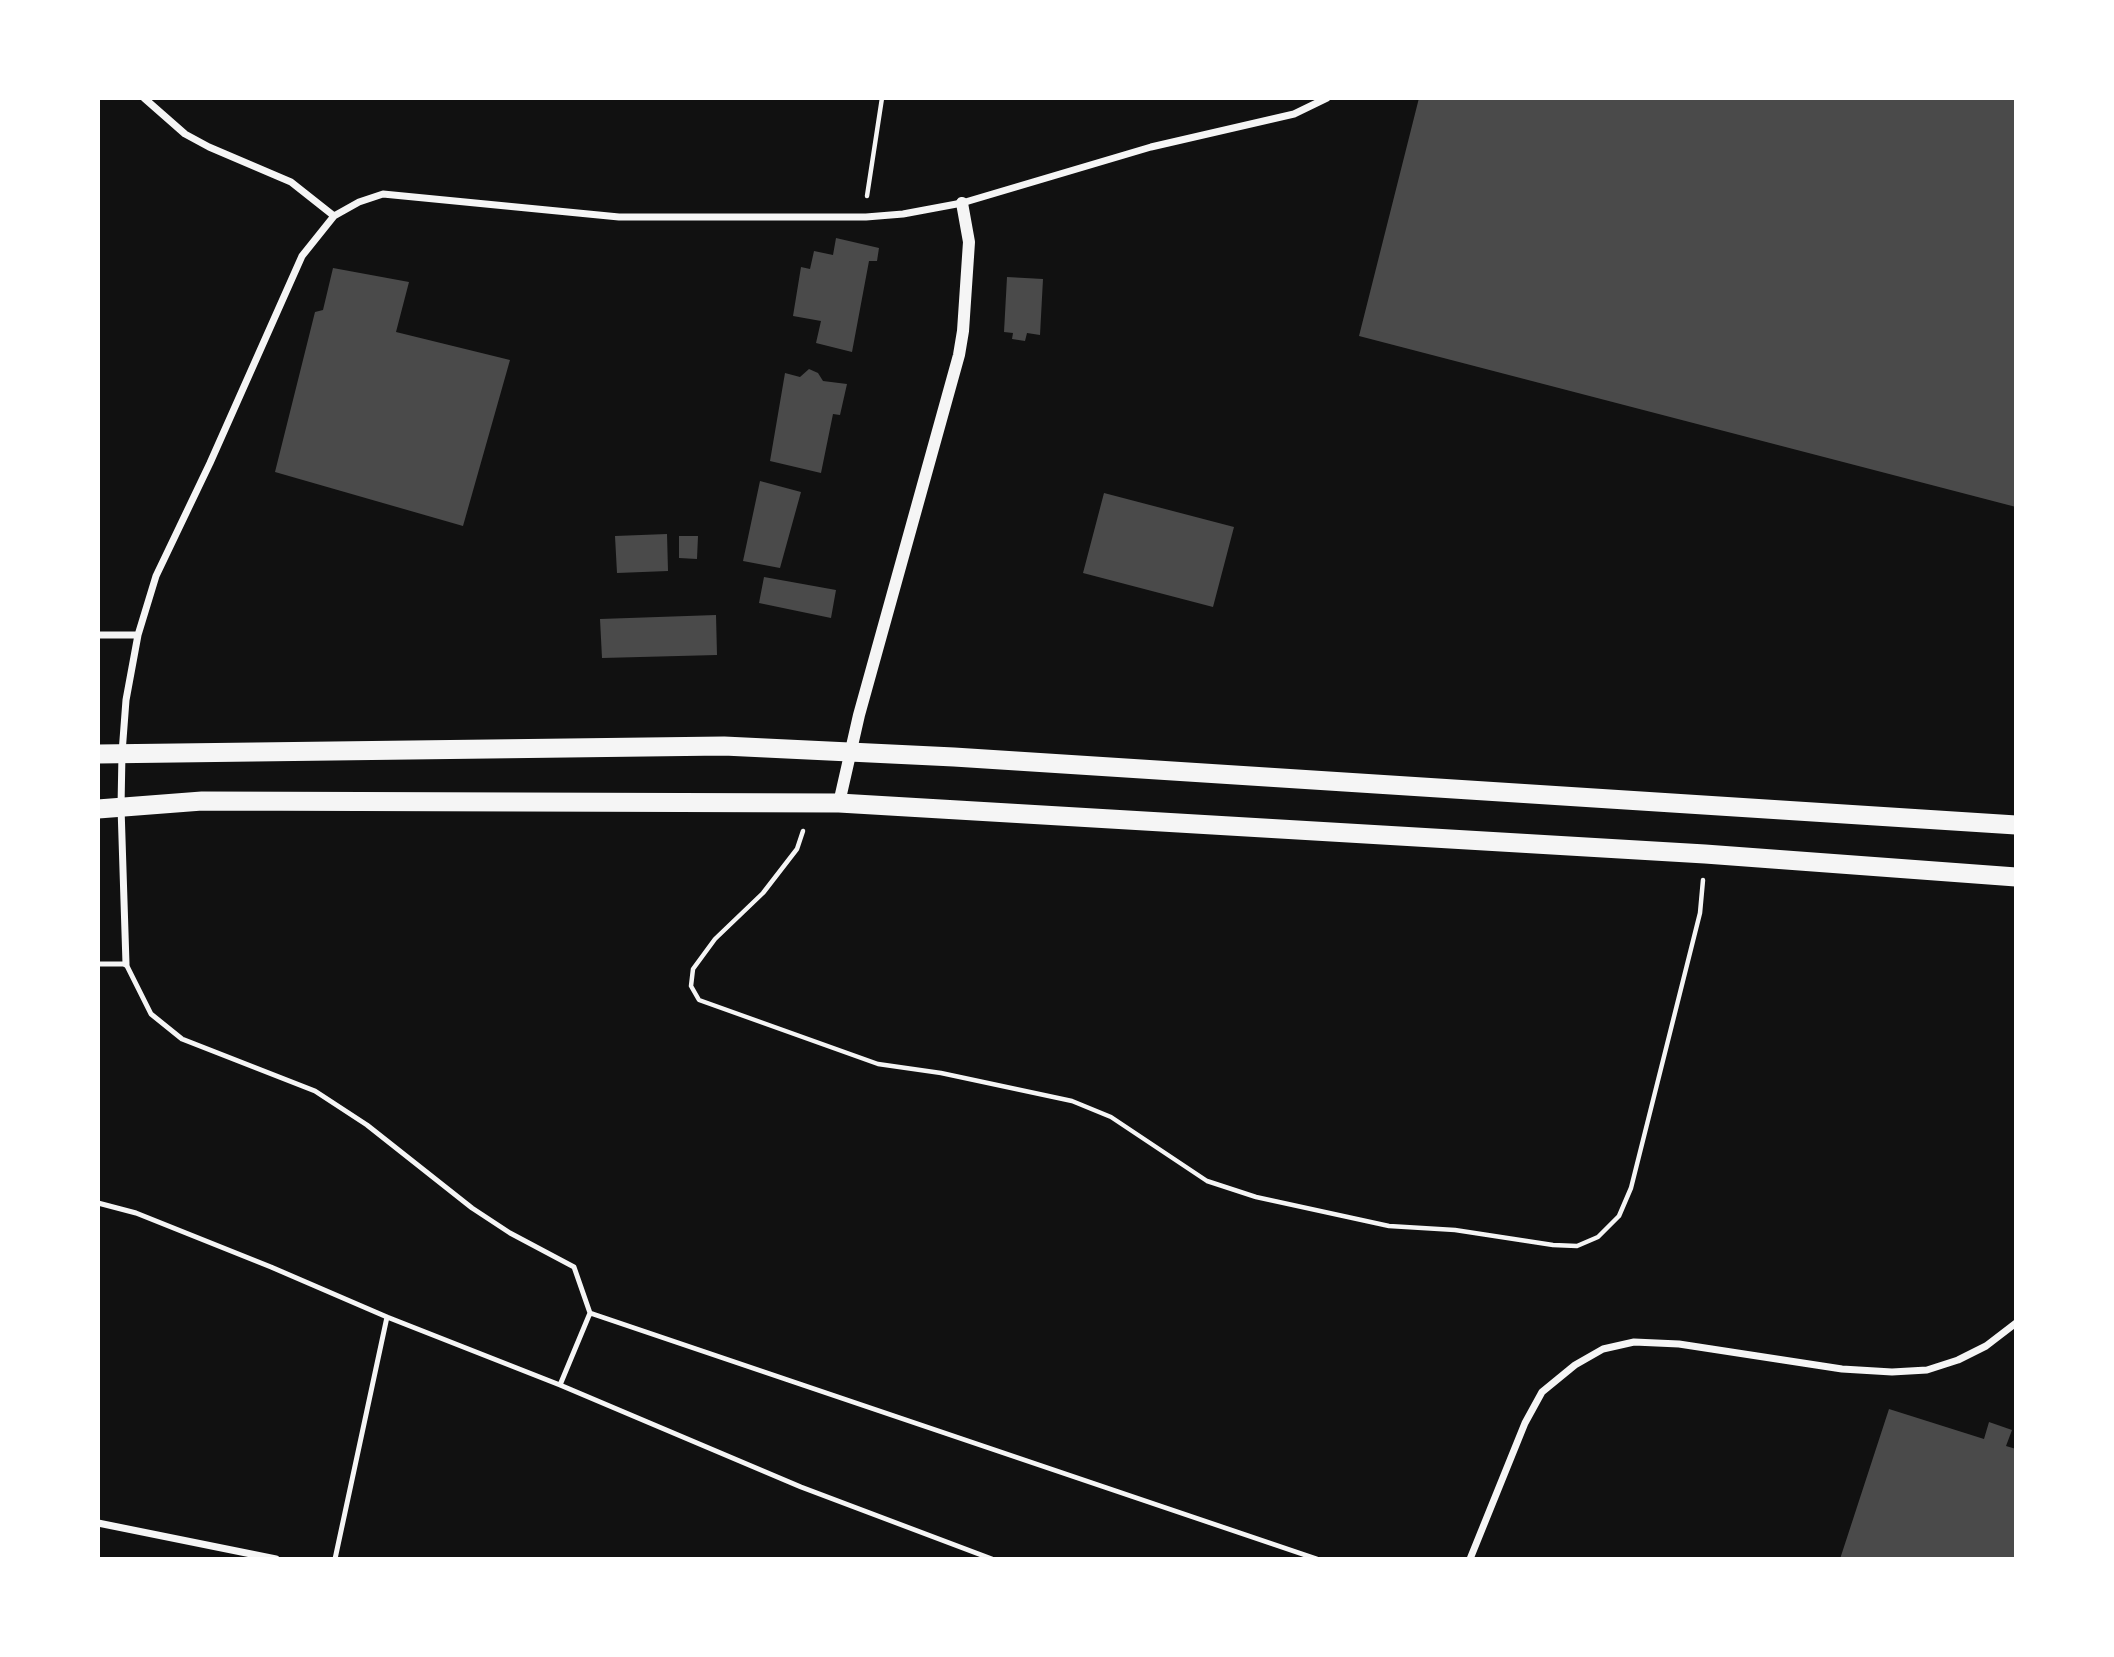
<!DOCTYPE html>
<html>
<head>
<meta charset="utf-8">
<style>
	body { margin:0 }
	#map { position:relative; width:2114px; height:1657px; overflow:hidden; background:#111; font-family:Inter,sans-serif }
	canvas { display:block }
	.frame { position:absolute; inset:0; border:100px solid #fff; pointer-events:none }
</style>
</head>
<body>
<div id="map">
<canvas width="2114" height="1657"></canvas>
<div class="frame"></div>
</div>
<script>
const ctx = document.querySelector('canvas').getContext('2d');
ctx.lineJoin = 'round';
function paint(path, color) { ctx.fillStyle = color; ctx.fill(path, 'evenodd'); }
const toPath = rows => new Path2D(rows.map(r => 'M' + r).join(''));
function stroke(path, color, width, dash) { ctx.strokeStyle = color; ctx.lineWidth = width; ctx.lineCap = dash ? 'butt' : 'round'; ctx.setLineDash(dash || []); ctx.stroke(path); }
paint(toPath([
	[1419,98,2016,98,2016,507,1359,336],
	[836,238,879,248,877,261,869,261,852,352,816,343,821,321,793,316,801,267,810,269,814,251,833,255],
	[333,268,409,282,396,332,510,360,463,526,275,472,315,312,323,310],
	[1007,277,1043,279,1040,335,1027,333,1025,341,1012,339,1013,333,1004,332],
	[809,369,818,373,823,381,847,384,840,415,833,414,821,473,770,461,785,373,800,377],
	[760,481,801,492,780,568,743,561],
	[1104,493,1234,527,1213,607,1083,573],
	[667,534,668,571,617,573,615,536],
	[679,536,698,536,697,559,679,558],
	[764,577,836,590,831,618,759,603],
	[716,615,717,655,602,658,600,619],
	[1889,1409,1984,1439,1989,1422,2012,1430,2006,1446,2016,1449,2016,1559,1840,1559]
]), '#4a4a4a');
stroke(toPath([
	[867,196,882,98],
	[803,831,797,849,763,893,715,939,693,969,691,986,699,1000,878,1064,941,1073,1072,1101,1111,1117,1207,1181,1256,1197,1389,1226,1455,1230,1553,1245,1577,1246,1598,1237,1619,1216,1631,1188,1700,913,1703,880]
]), '#f5f5f5', 4.5);
stroke(toPath([
	[98,964,126,964,151,1014,182,1039,315,1091,367,1125,472,1208,510,1233,574,1267,590,1313,560,1385],
	[98,1203,136,1213,271,1267,387,1317,560,1385,801,1487,992,1559],
	[590,1313,1317,1559],
	[335,1559,387,1317]
]), '#f5f5f5', 5);
stroke(toPath([
	[144,98,185,134,209,147,291,182,334,216],
	[98,635,138,635],
	[126,964,121,807,122,753,126,700,138,635,156,576,210,463,302,256,334,216,359,202,383,194,619,217,866,217,903,214,962,203,1151,147,1294,114,1327,98],
	[98,1523,276,1559],
	[1470,1559,1525,1423,1542,1392,1575,1365,1603,1349,1634,1342,1679,1344,1842,1369,1892,1372,1927,1370,1958,1360,1986,1346,2016,1323]
]), '#f5f5f5', 7);
stroke(toPath([
	[839,803,859,715,959,355,963,331,969,242,962,203]
]), '#f5f5f5', 12);
stroke(toPath([
	[98,754,724,746,954,757,2016,825],
	[98,809,202,801,839,803,1705,854,2016,877]
]), '#f5f5f5', 19);
</script>
</body>
</html>
